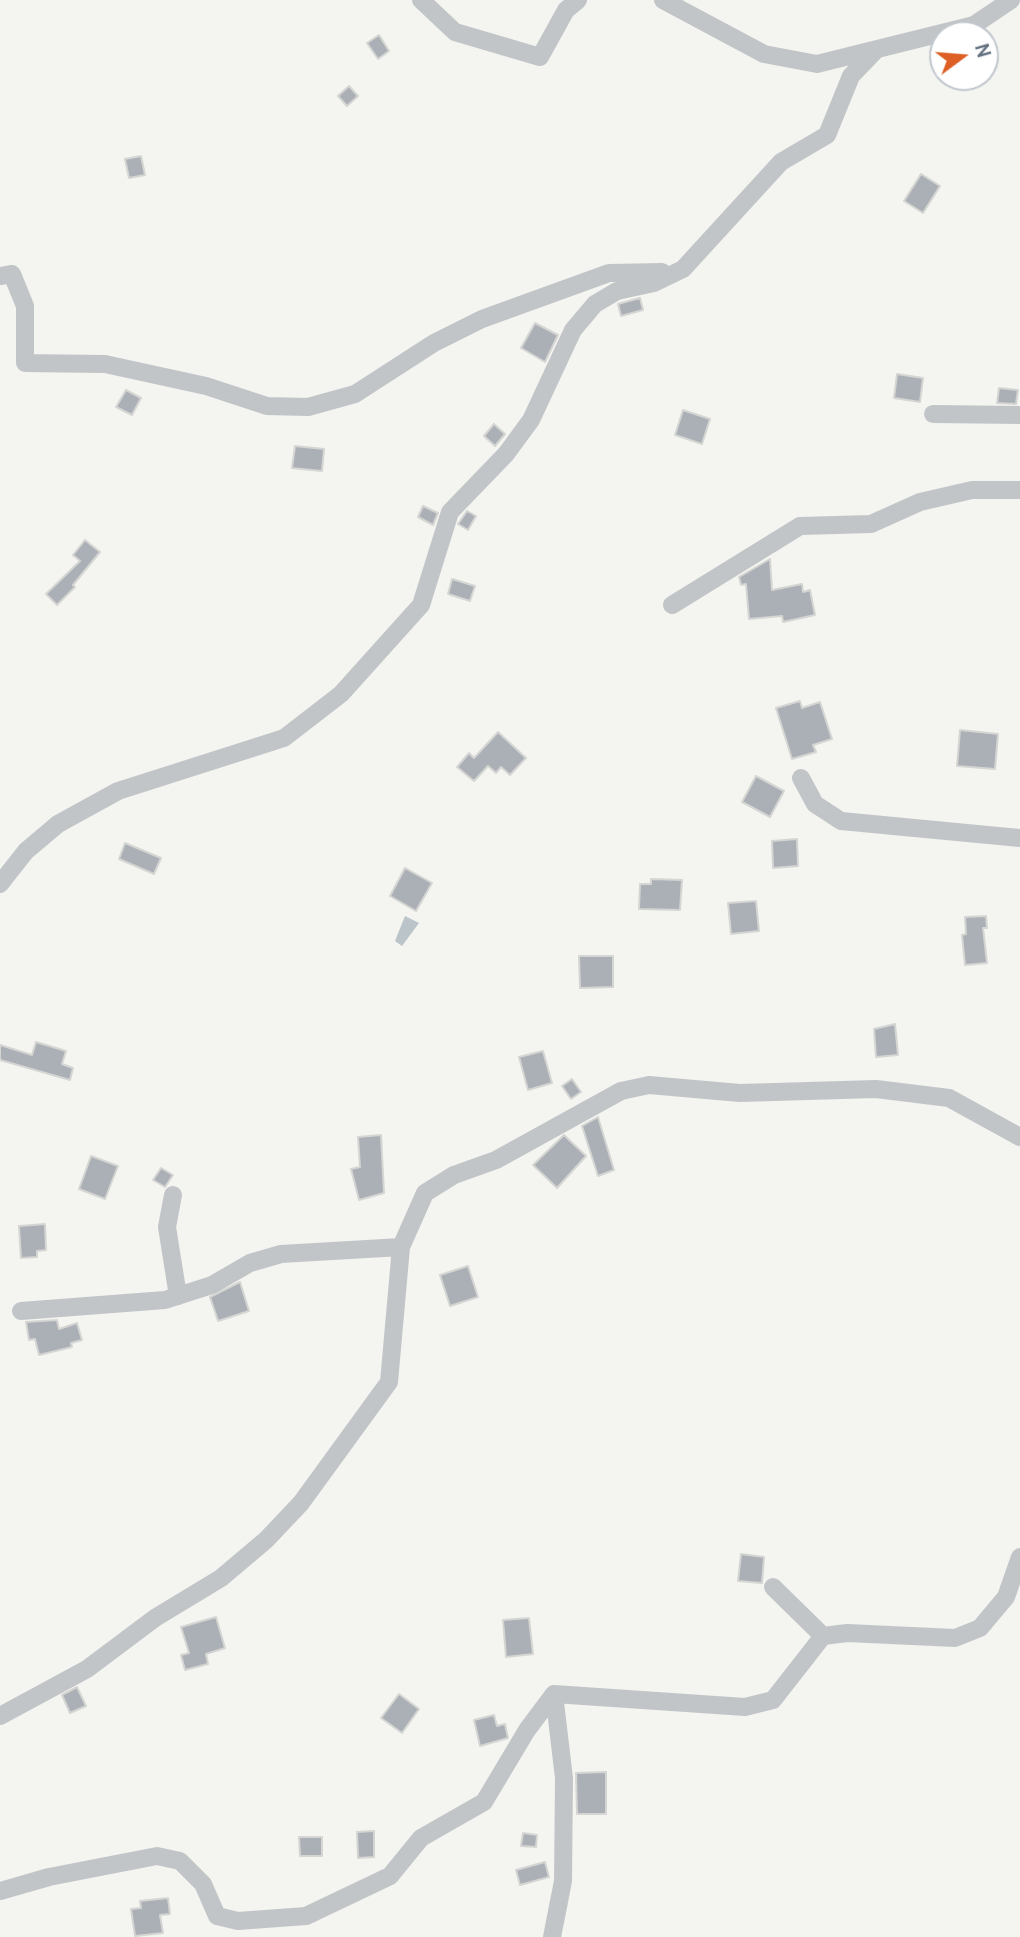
<!DOCTYPE html>
<html>
<head>
<meta charset="utf-8">
<style>
	body { margin:0 }
	#map { position:relative; width:1020px; height:1937px; overflow:hidden; background:#f4f4f0; font-family:Cabin,sans-serif }
	canvas { display:block }
	.north { position:absolute; left:929px; top:21px; width:70px; height:70px; box-sizing:border-box; background:#fff; border:2px solid #c1c7cd; border-radius:50%; rotate:74deg; font-size:19px; font-weight:700; line-height:28px; text-align:center; color:#647281 }
	.north::after { content:''; display:block; margin:auto; width:24px; height:32px; background:#de5f26; clip-path:polygon(50% 0,100% 100%,50% 72%,0 100%) }
</style>
</head>
<body>
<div id="map">
<canvas width="1020" height="1937"></canvas>
<div class="north">N</div>
</div>
<script>
const ctx = document.querySelector('canvas').getContext('2d');
ctx.lineJoin = 'round';
function paint(path, color) { ctx.fillStyle = color; ctx.fill(path, 'evenodd'); }
const toPath = rows => new Path2D(rows.map(r => 'M' + r).join(''));
function stroke(path, color, width, dash) { ctx.strokeStyle = color; ctx.lineWidth = width; ctx.lineCap = dash ? 'butt' : 'round'; ctx.setLineDash(dash || []); ctx.stroke(path); }
paint(toPath([
	[405,916,419,923,402,946,395,941]
]), '#bac4c9');
const building = toPath([
	[379,35,389,51,378,59,367,43,379,35],
	[349,86,358,96,347,106,338,96,349,86],
	[141,156,145,175,129,178,125,159,141,156],
	[921,174,940,186,923,213,904,201,921,174],
	[640,298,643,310,621,316,618,304,640,298],
	[535,323,558,335,545,362,521,348,535,323],
	[897,374,923,378,920,402,894,398,897,374],
	[999,388,1018,390,1016,404,997,403,999,388],
	[126,390,141,398,132,415,116,407,126,390],
	[683,410,710,419,702,444,675,435,683,410],
	[494,424,505,434,495,446,484,436,494,424],
	[295,446,324,449,322,471,292,468,295,446],
	[423,506,438,513,433,525,418,517,423,506],
	[467,511,476,516,468,530,458,524,467,511],
	[85,540,100,552,73,585,75,587,57,605,46,594,80,561,73,555,85,540],
	[770,559,772,590,802,584,803,592,810,590,815,615,783,622,782,616,749,619,746,584,741,585,739,577,770,559],
	[452,579,475,586,470,601,448,594,452,579],
	[800,701,802,708,820,702,832,739,813,745,816,752,792,759,776,708,800,701],
	[960,730,998,734,995,769,957,766,960,730],
	[498,732,526,758,510,775,501,767,496,773,488,766,474,781,457,767,469,753,474,758,498,732],
	[756,776,784,791,770,817,742,802,756,776],
	[797,839,798,866,773,868,772,841,797,839],
	[125,843,161,858,154,874,119,859,125,843],
	[405,868,432,883,416,911,390,896,405,868],
	[651,879,682,880,680,910,639,909,640,884,651,884,651,879],
	[756,901,759,931,731,934,728,903,756,901],
	[986,916,987,928,983,928,987,963,965,965,962,935,966,934,965,917,986,916],
	[579,956,613,956,613,987,580,988,579,956],
	[895,1024,898,1055,876,1057,874,1029,895,1024],
	[36,1042,66,1051,62,1064,73,1068,70,1080,0,1060,0,1045,32,1055,36,1042],
	[543,1051,552,1083,528,1090,519,1057,543,1051],
	[572,1079,581,1092,571,1099,562,1086,572,1079],
	[598,1117,614,1170,598,1176,582,1126,598,1117],
	[381,1135,384,1193,359,1200,351,1169,360,1167,358,1137,381,1135],
	[564,1135,586,1156,557,1188,533,1165,564,1135],
	[91,1156,118,1166,105,1199,79,1189,91,1156],
	[161,1168,173,1175,165,1187,153,1180,161,1168],
	[45,1224,46,1250,37,1251,37,1257,21,1258,19,1226,45,1224],
	[468,1266,478,1297,450,1306,440,1275,468,1266],
	[240,1282,249,1311,218,1321,210,1297,240,1282],
	[57,1320,59,1329,77,1323,82,1340,71,1343,72,1347,39,1355,35,1339,29,1340,26,1322,57,1320],
	[741,1554,764,1557,762,1583,738,1581,741,1554],
	[216,1617,225,1648,206,1654,208,1664,185,1670,181,1655,189,1653,181,1627,216,1617],
	[529,1618,533,1654,506,1657,503,1620,529,1618],
	[77,1687,86,1706,70,1713,62,1695,77,1687],
	[399,1694,419,1709,402,1733,381,1718,399,1694],
	[494,1715,497,1726,505,1724,508,1738,480,1746,474,1720,494,1715],
	[606,1772,606,1814,577,1814,576,1773,606,1772],
	[374,1831,374,1857,358,1858,357,1832,374,1831],
	[523,1833,537,1835,536,1847,521,1846,523,1833],
	[299,1837,322,1837,322,1856,300,1856,299,1837],
	[545,1862,549,1877,520,1885,516,1870,545,1862],
	[168,1898,170,1914,160,1915,163,1933,135,1936,131,1909,141,1908,140,1901,168,1898]
]);
paint(building, '#aab0b6');
stroke(building, '#d5d5d3', 2);
stroke(toPath([
	[421,0,455,32,540,57,566,10,578,0],
	[663,0,764,54,817,64,974,25,1011,0],
	[0,276,12,274,25,306,25,363,105,364,206,386,267,406,308,407,355,394,434,343,482,319,609,273,662,272],
	[933,414,1020,415],
	[672,605,800,526,871,524,920,502,972,490,1020,490],
	[801,778,815,804,841,821,1020,838],
	[0,884,26,851,58,824,118,791,284,738,341,694,421,605,450,512,506,454,531,420,573,330,595,304,617,291,654,283,683,269,781,162,827,135,851,76,876,50],
	[173,1195,167,1227,178,1296],
	[21,1311,165,1300,212,1285,250,1263,281,1254,401,1247],
	[773,1587,823,1636],
	[0,1716,87,1669,155,1618,221,1578,266,1540,301,1503,389,1382,401,1247,425,1193,454,1175,496,1160,621,1091,649,1085,740,1093,876,1089,949,1098,1020,1137],
	[0,1891,49,1877,157,1856,180,1861,203,1884,217,1916,238,1921,306,1916,390,1876,421,1838,484,1802,527,1730,554,1694],
	[552,1937,563,1881,564,1778,554,1694,745,1707,773,1700,823,1636,847,1633,955,1638,980,1628,1006,1597,1020,1557]
]), '#c2c5c8', 18);
</script>
</body>
</html>
